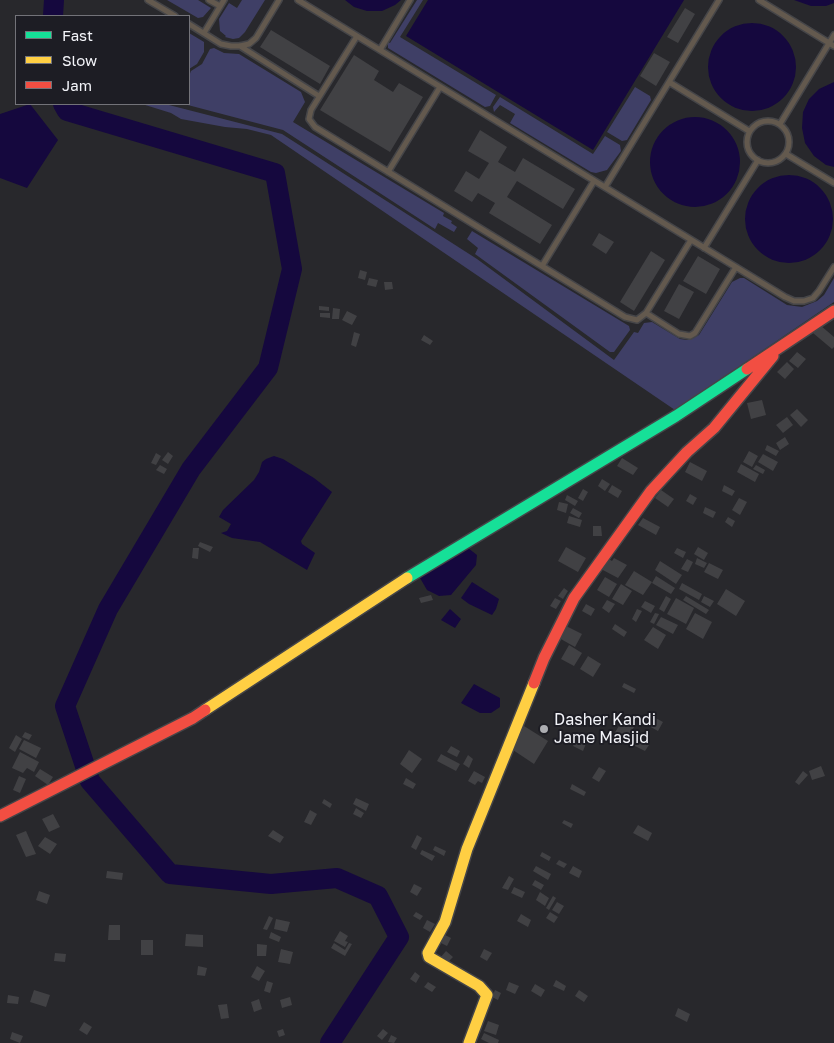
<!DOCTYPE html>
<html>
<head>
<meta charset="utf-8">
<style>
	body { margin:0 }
	#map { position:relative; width:834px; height:1043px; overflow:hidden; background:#28282c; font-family:"Golos Text",sans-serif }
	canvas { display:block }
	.legend { position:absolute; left:15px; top:15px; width:175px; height:90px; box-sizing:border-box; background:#1d1d24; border:1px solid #737379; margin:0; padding:6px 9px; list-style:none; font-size:15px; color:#f3f4f9 }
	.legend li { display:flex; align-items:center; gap:10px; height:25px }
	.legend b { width:25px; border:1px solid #737379 }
</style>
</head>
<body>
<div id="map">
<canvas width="834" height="1043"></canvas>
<ul class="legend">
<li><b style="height:6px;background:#16e098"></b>Fast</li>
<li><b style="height:6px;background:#ffcf43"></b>Slow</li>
<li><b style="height:6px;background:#f24e42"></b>Jam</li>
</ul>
</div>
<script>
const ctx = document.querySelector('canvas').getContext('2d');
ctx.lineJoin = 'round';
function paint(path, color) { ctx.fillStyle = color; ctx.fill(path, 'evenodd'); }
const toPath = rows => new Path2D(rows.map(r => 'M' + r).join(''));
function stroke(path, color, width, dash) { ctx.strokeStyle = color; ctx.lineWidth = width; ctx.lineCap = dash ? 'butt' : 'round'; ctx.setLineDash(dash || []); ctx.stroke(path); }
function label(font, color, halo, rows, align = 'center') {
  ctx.font = font + ' "Golos Text",sans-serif'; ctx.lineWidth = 4; ctx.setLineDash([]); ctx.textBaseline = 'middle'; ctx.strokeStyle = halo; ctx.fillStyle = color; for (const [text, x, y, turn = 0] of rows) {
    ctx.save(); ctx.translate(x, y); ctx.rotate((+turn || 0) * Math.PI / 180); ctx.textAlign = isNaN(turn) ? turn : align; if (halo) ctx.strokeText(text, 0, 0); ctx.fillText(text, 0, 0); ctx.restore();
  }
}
paint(toPath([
	[167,0,198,0,211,8,203,17,198,18],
	[242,0,265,0,245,32,239,38,233,39,225,37,226,36,220,31,219,19,229,3,237,8],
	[417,0,423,0,400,37,496,95,490,106,485,107,388,48,388,42,390,43],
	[189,33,204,42,204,52,197,64,189,69],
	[214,48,224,53,239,54,301,92,305,102,293,122,444,213,443,216,452,221,451,223,457,227,454,232,438,223,435,229,283,130,184,104,189,104,189,76,191,71,202,64,210,49],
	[635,87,650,96,651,100,627,140,622,141,607,132],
	[500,97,593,154,605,136,620,145,621,151,607,170,596,173,591,172,510,123,515,114,500,105,494,112,493,107],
	[142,104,165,104,282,134,477,259,614,360,634,332,638,333,644,323,652,322,680,339,687,340,699,335,732,282,740,278,744,278,787,305,802,307,817,301,824,295,834,278,834,302,675,410,271,135,247,129,225,127,181,119,171,113],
	[472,231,629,326,630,330,614,352,610,352,475,254,478,248,467,239]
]), '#3f3f66');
paint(toPath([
	[345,0,401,0,395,5,382,11,367,11,354,7],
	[428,0,684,0,593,150,406,36],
	[794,0,834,0,834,3,826,6,811,6],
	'708 67a44 44 0 1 1 88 0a44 44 0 1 1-88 0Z',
	[834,82,834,167,826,165,814,156,805,143,802,128,803,112,809,99,819,89],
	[30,104,58,140,27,188,0,178,0,114],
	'650 162a45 45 0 1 1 90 0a45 45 0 1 1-90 0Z',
	'745 219a44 44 0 1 1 88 0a44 44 0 1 1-88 0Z',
	[274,456,283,459,314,478,332,492,301,541,302,544,315,553,307,570,260,542,232,538,221,533,227,531,231,524,219,517,223,510,254,480,259,472,262,462,266,459],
	[468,548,477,555,476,565,451,595,439,596,427,590,420,578],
	[472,582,499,599,496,609,492,615,469,604,461,598],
	[450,609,461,619,455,628,441,620],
	[474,684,500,698,500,707,491,713,480,713,461,703]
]), '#15083e');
stroke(toPath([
	[53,16,54,0],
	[63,104,67,111,275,173,292,269,268,368,191,469,108,609,65,706,90,781,170,874,271,884,337,878,378,896,399,937,330,1043]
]), '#15083e', 20);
paint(toPath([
	[685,8,695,14,678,43,667,37],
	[271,30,330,66,320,84,260,47],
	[654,53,670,62,656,86,640,76],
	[354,55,379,71,374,80,393,92,399,83,423,97,390,152,320,110],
	[480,130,507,147,498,162,515,172,523,158,575,189,563,209,517,181,507,197,552,225,540,244,489,213,495,203,478,193,472,202,454,191,466,171,479,179,489,163,468,151],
	[599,233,614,242,606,254,592,245],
	[651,251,665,260,634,311,620,302],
	[698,256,720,269,706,294,683,281],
	[360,270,367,272,365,280,358,278],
	[369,278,378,280,376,287,367,285],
	[384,282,392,282,393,289,385,290],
	[679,284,694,292,679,319,664,311],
	[319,306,329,307,329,311,319,310],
	[333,308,340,309,339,319,332,319],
	[347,311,357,316,352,325,342,320],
	[320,313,330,313,330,318,320,317],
	[820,325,834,337,834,347,832,349,813,333],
	[354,332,360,334,356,347,351,345],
	[424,335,433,341,430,345,421,340],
	[797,352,806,359,798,368,789,361],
	[787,362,794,369,785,379,777,372],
	[762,400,766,415,751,419,747,403],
	[797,409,808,420,801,427,790,415],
	[787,417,793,425,783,433,776,425],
	[785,437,789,444,780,450,776,443],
	[767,445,779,451,776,456,765,450],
	[749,451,758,456,752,467,743,462],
	[168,452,173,456,168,464,162,460],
	[156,453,161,456,156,465,151,463],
	[763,454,778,462,773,471,758,462],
	[622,458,638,468,633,475,617,466],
	[690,462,707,471,702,481,685,472],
	[741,464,759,474,755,482,737,472],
	[160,465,167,469,164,474,156,470],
	[756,465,765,470,763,474,753,469],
	[602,479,610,484,605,491,598,486],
	[612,485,622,491,618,498,608,492],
	[724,485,735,491,732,496,722,491],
	[583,489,588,492,583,501,578,498],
	[661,490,674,499,668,507,655,498],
	[690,494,697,498,693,505,686,501],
	[567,495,578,501,575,506,565,500],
	[739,498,747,502,740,515,732,510],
	[559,502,568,504,566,513,557,510],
	[705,507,716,512,713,518,703,513],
	[573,508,582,513,579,518,570,513],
	[569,516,582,520,580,527,567,523],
	[728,517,735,521,732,527,725,522],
	[643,518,660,527,656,535,638,525],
	[593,526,601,526,602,536,593,536],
	[200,542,213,547,210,552,198,546],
	[566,547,586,558,578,572,558,561],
	[698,547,708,553,704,560,694,554],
	[193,548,199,548,198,559,192,558],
	[677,548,686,552,683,558,674,553],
	[607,558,612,561,614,558,627,565,618,578,601,569],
	[697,558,707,563,704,568,695,564],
	[687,559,693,562,688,572,681,569],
	[660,561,682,575,676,584,655,570],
	[709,563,723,570,718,579,704,572],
	[634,571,652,582,643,595,625,585],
	[656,576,675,588,671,594,652,583],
	[605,577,617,584,609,597,597,590],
	[682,583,702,594,699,600,679,589],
	[621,584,632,591,623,605,612,599],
	[564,588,568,591,563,599,558,596],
	[726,589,745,601,736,616,717,604],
	[431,595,433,600,421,603,419,598],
	[666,596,671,599,664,612,659,609],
	[686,596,709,610,706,614,683,600],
	[704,596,714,601,710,607,701,602],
	[555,598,561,601,556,609,550,606],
	[676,598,694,608,686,624,667,614],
	[607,600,615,604,609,613,602,608],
	[645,601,655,606,651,613,641,607],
	[586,604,595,609,591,616,582,611],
	[637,609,642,611,636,622,632,619],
	[655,613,659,614,654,624,650,622],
	[695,613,712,622,703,639,686,629],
	[661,617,678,625,673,634,656,625],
	[615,624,627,632,624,637,612,629],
	[566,626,582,634,575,647,559,638],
	[653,627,666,635,658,649,644,640],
	[569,645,582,653,574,666,561,659],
	[588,656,601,664,593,677,580,669],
	[624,683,636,689,634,693,622,687],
	[652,716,663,722,658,731,647,725],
	[622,721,634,727,626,741,614,734],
	[524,726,548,741,534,764,510,748],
	[25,732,32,735,29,740,22,737],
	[16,735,22,739,15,752,9,748],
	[578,736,587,741,583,751,573,746],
	[637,738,649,745,645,751,633,745],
	[24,740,41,748,36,758,19,749],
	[451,746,460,751,457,757,447,752],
	[409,750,422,759,412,773,400,764],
	[20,752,39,762,34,772,27,768,23,773,12,768],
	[441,754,460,764,456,771,437,761],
	[468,755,473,759,469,768,463,764],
	[821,766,825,776,812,780,809,771],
	[599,767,606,771,599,782,592,778],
	[40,769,53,777,48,785,35,776],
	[474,771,485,777,482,783,478,781,475,785,468,781],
	[803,771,808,775,799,785,795,782],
	[19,776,26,779,20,793,13,790],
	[406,778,416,784,413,789,403,784],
	[572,784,586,792,584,796,570,789],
	[356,798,369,804,366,811,353,804],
	[324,799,332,804,330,808,322,803],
	[356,808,364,813,361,818,353,814],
	[310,810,317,814,311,825,304,822],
	[53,814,60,827,49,832,42,819],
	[564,820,573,824,571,828,562,823],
	[638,825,652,833,648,841,633,833],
	[273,830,284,837,280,843,268,836],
	[26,831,36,854,26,857,16,835],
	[417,835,422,838,416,850,411,847],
	[45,837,57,844,50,854,38,846],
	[435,846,446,851,444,856,433,850],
	[422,850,435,856,432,861,420,854],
	[542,852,551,857,549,861,540,856],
	[559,860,567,864,564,868,556,864],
	[536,866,551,874,548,880,533,871],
	[573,866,582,871,579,878,569,873],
	[107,871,123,873,122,880,106,878],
	[509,876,514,879,508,890,502,888],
	[535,880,544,885,541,890,532,885],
	[414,884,422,888,417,896,410,892],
	[514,887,525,892,522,898,511,893],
	[39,891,50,895,47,904,36,900],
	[540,892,549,898,545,906,536,900],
	[553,896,556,898,549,910,546,908],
	[557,902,564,906,559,914,552,910],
	[416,912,423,916,420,920,413,916],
	[550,912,558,917,554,923,546,918],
	[521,914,531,920,528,927,517,921],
	[269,916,273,918,267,930,263,929],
	[276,919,290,922,287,932,274,929],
	[427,920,435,924,430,932,423,928],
	[109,925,120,925,120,940,108,940],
	[340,931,348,936,345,941,348,942,345,947,334,941],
	[271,932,281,937,279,942,269,938],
	[186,934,203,935,203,947,185,946],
	[443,934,451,938,447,946,439,942],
	[141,940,153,940,153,955,141,955],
	[334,943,345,950,349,943,352,944,345,956,331,948],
	[257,944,267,945,266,956,257,956],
	[281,949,293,952,290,964,278,962],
	[484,949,492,953,487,961,480,957],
	[446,951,453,957,447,963,440,958],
	[55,953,66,954,65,962,54,961],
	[198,966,207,968,205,976,197,975],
	[257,966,265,971,259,981,251,977],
	[415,972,420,976,416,983,410,979],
	[556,980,566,986,564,991,553,986],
	[267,981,273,983,270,993,264,991],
	[428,982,436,987,432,992,424,987],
	[509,982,519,986,515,994,506,990],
	[535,984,545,990,541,997,531,991],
	[34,990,50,995,46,1007,30,1002],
	[495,990,501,993,498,1000,492,997],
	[579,990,588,996,584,1002,575,996],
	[8,995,19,997,18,1004,7,1003],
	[290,997,292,1005,282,1008,280,1000],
	[259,999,262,1009,254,1012,251,1002],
	[227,1004,229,1018,221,1019,218,1005],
	[678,1008,690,1014,687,1022,675,1016],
	[488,1021,499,1025,496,1035,484,1031],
	[84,1022,92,1027,87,1035,79,1030],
	[283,1029,285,1035,279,1037,277,1031],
	[383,1029,388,1033,382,1040,377,1036],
	[12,1032,23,1036,20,1043,10,1039],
	[484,1033,499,1040,498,1043,489,1043,481,1039],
	[391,1035,397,1038,394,1043,388,1042]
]), '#414144');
const lane = toPath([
	[148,0,175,16],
	[209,0,220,6],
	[298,0,785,297,794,301,804,301,813,298,819,291,834,267],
	[759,0,834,46],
	[189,24,221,44,231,46,240,46,249,44,256,38,279,0],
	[204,33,224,0],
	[357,36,311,110,309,119,315,127,625,317,637,320,646,313,691,240],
	[240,46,319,96],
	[380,50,410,0],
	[669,82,749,131],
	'747 142a21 21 0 1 1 42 0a21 21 0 1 1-42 0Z',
	[780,124,834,35],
	[786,154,834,183],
	[388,172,440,87],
	[605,187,719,0],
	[704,248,758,160],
	[542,266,594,181],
	[646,313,679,334,690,336,695,333,736,267]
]);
const fast = toPath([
	[407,578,676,416,747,369]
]);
const slow = toPath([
	[205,710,407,578],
	[469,1043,487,995,479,986,429,957,428,953,445,922,467,849,534,683]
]);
const jam = toPath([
	[747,369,834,311],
	[534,683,544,658,574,598,651,491,687,452,714,428,773,356],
	[0,816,193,718,205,710]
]);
stroke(lane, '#454548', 8);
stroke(fast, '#454548', 14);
stroke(slow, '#454548', 14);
stroke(jam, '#454548', 14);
stroke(lane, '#63594e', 5);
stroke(fast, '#16e098', 11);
stroke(slow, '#ffcf43', 11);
stroke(jam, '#f24e42', 11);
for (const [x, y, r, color] of [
	[544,729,5,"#acadb1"]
]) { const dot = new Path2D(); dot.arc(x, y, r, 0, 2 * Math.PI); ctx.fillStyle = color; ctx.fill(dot); stroke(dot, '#1d1d24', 2); }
label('16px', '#f3f4f9', '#1d1d24', [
	["Dasher Kandi",554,720],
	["Jame Masjid",554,738]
], 'left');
</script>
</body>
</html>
